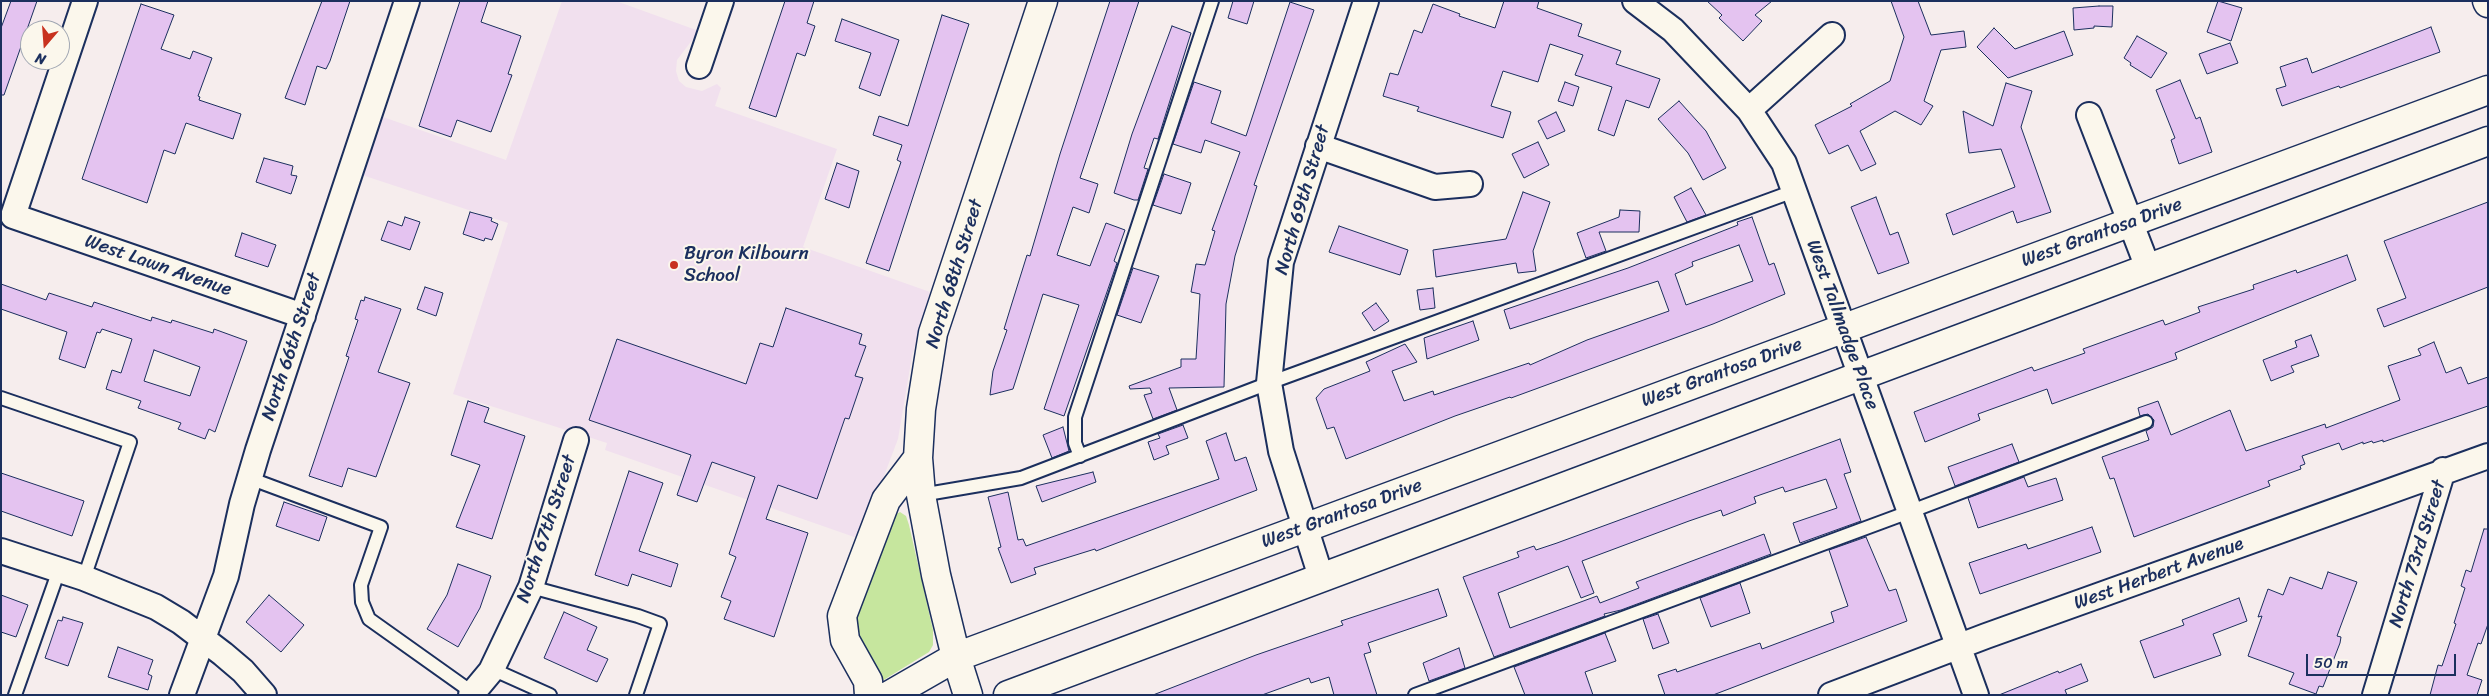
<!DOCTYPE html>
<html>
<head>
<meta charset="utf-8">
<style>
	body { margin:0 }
	#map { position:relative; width:2489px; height:696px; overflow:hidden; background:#f6eded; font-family:Sriracha,sans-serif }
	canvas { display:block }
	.frame { position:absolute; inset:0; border:2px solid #1b2f5e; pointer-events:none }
	.north { position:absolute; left:20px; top:20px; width:50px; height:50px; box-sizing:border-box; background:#fbf7ec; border:1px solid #a1a7b3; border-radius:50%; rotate:198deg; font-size:14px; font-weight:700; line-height:20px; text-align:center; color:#1b2f5e }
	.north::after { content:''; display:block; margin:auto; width:18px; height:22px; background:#c8321e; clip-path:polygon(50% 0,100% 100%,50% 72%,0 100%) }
	.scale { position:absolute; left:2306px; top:654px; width:150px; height:22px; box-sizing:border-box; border:2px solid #1b2f5e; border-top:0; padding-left:6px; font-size:15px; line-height:18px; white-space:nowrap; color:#1b2f5e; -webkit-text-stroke:4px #fbf7ec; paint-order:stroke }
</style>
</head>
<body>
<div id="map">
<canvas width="2489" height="696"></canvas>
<div class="frame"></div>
<div class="north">N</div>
<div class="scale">50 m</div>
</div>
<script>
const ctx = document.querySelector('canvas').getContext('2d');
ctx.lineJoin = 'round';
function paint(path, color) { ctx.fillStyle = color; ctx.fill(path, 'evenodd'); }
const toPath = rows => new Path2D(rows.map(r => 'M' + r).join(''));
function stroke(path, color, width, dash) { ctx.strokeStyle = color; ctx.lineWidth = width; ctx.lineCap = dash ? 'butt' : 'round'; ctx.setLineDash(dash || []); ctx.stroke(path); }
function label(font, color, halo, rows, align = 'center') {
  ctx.font = font + ' Sriracha,sans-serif'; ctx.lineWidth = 4; ctx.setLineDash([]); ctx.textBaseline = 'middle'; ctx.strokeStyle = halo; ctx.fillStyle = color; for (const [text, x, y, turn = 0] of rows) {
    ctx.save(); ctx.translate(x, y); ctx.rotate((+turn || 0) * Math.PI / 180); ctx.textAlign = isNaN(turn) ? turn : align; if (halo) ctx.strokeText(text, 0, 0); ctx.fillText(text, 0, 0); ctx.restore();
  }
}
paint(toPath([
	[562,1,616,1,699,31,677,60,676,71,679,81,686,87,702,91,717,84,721,88,715,106,837,149,803,247,930,292,912,356,898,439,860,539,605,450,607,443,453,394,508,223,362,175,383,117,506,160]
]), '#f1e0ee');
paint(toPath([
	[900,512,906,516,909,525,933,630,933,645,929,652,882,681,860,639,857,618,860,601,893,516]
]), '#c6e69e');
const building = toPath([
	[11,1,37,1,4,95,1,95,1,28,11,1],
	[322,1,350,1,330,61,326,69,317,66,305,105,285,98,322,1],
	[460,1,488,1,481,22,521,36,508,74,512,75,491,132,457,120,451,137,419,126,460,1],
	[785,1,814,1,807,23,815,26,805,56,797,53,776,117,749,108,785,1],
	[1110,1,1139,1,1080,178,1098,184,1089,213,1073,207,1057,255,1090,266,1106,223,1125,230,1114,261,1117,263,1064,416,1044,409,1079,305,1043,294,1013,389,990,395,993,371,1007,330,1004,329,1012,303,1027,255,1030,256,1060,154,1110,1],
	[1233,1,1254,1,1247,24,1228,18,1233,1],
	[1504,1,1539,1,1537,8,1582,24,1578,36,1621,51,1616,64,1660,79,1649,108,1626,100,1614,136,1598,130,1612,87,1575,75,1583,55,1550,44,1538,82,1503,71,1491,106,1511,112,1503,138,1417,111,1419,107,1383,96,1390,73,1398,75,1414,30,1422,33,1433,4,1460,14,1459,16,1495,28,1504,1],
	[1707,1,1772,1,1755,15,1762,21,1743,41,1719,18,1722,15,1707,1],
	[1891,1,1918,1,1931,35,1964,31,1966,47,1941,50,1924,101,1933,106,1921,125,1895,111,1860,131,1876,164,1861,171,1848,145,1829,154,1815,125,1852,106,1850,104,1890,81,1904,37,1891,1],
	[2218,1,2242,8,2231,41,2207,32,2218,1],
	[1290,2,1314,10,1254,185,1257,186,1235,256,1226,304,1224,387,1169,388,1177,410,1153,419,1144,395,1152,393,1150,388,1130,389,1129,386,1181,367,1181,359,1196,359,1200,294,1191,292,1196,264,1205,265,1215,231,1212,230,1240,152,1205,140,1201,153,1173,144,1194,82,1221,91,1211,123,1246,136,1290,2],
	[141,4,174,15,161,49,190,59,193,51,212,58,198,96,200,97,199,100,241,114,233,139,186,123,175,154,164,150,147,203,82,179,141,4],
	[2099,6,2113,6,2112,27,2094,26,2094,28,2074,30,2073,8,2099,6],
	[942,15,969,24,889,271,866,263,901,162,897,160,902,145,873,135,879,116,908,126,942,15],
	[842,19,899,40,880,96,859,88,871,53,835,41,842,19],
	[1172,26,1191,33,1158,139,1154,138,1144,168,1148,169,1138,200,1134,200,1114,193,1132,134,1172,26],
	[2431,27,2440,52,2340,88,2339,86,2282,106,2276,89,2286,86,2280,67,2307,58,2312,73,2431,27],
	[1994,28,2015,49,2064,31,2073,55,2008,78,1977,47,1994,28],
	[2137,36,2167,53,2151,78,2130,65,2131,63,2124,58,2137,36],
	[2230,43,2238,63,2207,74,2199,54,2230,43],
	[2180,80,2196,119,2200,117,2212,152,2179,164,2171,140,2175,138,2156,90,2180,80],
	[1565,82,1579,87,1573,106,1558,101,1565,82],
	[2006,83,2032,91,2021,127,2051,212,2017,223,2013,211,1953,235,1946,214,2015,187,2001,149,1969,153,1963,111,1993,126,2006,83],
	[1679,101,1706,131,1726,168,1703,180,1688,153,1658,119,1679,101],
	[1556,112,1565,131,1547,139,1538,121,1556,112],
	[1538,142,1549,165,1524,178,1512,154,1538,142],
	[264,158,293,166,291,175,297,176,291,194,256,182,264,158],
	[837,163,859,171,849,208,825,199,837,163],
	[1164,174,1191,183,1181,214,1153,205,1164,174],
	[1691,188,1706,215,1687,222,1674,197,1691,188],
	[1523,192,1550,202,1533,251,1536,271,1518,273,1516,263,1436,277,1433,250,1506,239,1523,192],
	[1876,197,1890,235,1898,232,1909,263,1878,274,1851,207,1876,197],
	[2488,202,2488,287,2384,327,2377,309,2406,298,2384,241,2488,202],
	[1620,210,1640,211,1639,232,1599,232,1606,251,1586,258,1577,233,1619,217,1620,210],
	[470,212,492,218,491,221,498,224,492,240,485,238,484,241,463,234,470,212],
	[405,217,420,222,410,250,381,240,388,221,402,226,405,217],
	[1752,217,1769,265,1774,263,1785,294,1713,324,1511,398,1510,397,1455,416,1346,459,1334,427,1327,429,1316,398,1324,389,1370,371,1366,362,1405,344,1417,362,1392,371,1404,401,1433,391,1434,395,1529,363,1530,365,1587,340,1669,311,1658,281,1510,329,1504,310,1628,268,1738,225,1737,222,1752,217],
	[1739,245,1753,281,1686,305,1675,274,1693,266,1692,262,1739,245],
	[1339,226,1408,250,1400,275,1329,252,1339,226],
	[242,233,276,245,268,267,235,256,242,233],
	[2347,255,2356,280,2175,353,2177,359,2052,404,2047,389,1978,414,1980,420,1925,442,1914,412,2032,367,2034,371,2085,353,2083,349,2163,320,2165,325,2200,312,2198,307,2254,289,2253,285,2296,270,2297,273,2347,255],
	[1133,268,1159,276,1141,323,1117,315,1133,268],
	[1,284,46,300,49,293,92,307,94,302,151,321,152,317,171,323,172,320,213,333,214,329,247,341,215,432,209,429,205,439,178,429,181,423,138,408,141,401,106,389,112,370,121,373,132,339,102,329,100,333,97,332,85,368,59,359,67,332,1,309,1,284],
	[154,350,200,367,190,396,144,381,154,350],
	[425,287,443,293,436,316,417,309,425,287],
	[1433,288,1435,308,1420,310,1417,290,1433,288],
	[365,297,401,309,378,372,410,383,376,477,348,468,342,487,309,476,349,357,346,356,358,320,355,319,361,300,364,301,365,297],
	[1376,303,1389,321,1374,331,1362,313,1376,303],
	[786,308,862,334,859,344,866,346,855,376,863,378,849,419,845,418,817,499,778,485,766,519,808,533,774,637,724,619,731,601,721,597,736,557,729,554,755,477,712,462,697,502,677,495,691,455,589,420,617,339,746,384,760,343,773,347,786,308],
	[1473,321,1479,340,1427,359,1424,338,1473,321],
	[2311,335,2319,356,2291,366,2294,372,2271,381,2263,360,2297,347,2295,341,2311,335],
	[2434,342,2446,373,2461,367,2468,384,2488,377,2488,406,2383,442,2383,440,2373,443,2372,441,2363,444,2363,442,2342,450,2339,443,2302,456,2305,464,2300,466,2301,469,2268,481,2270,486,2134,537,2114,478,2110,479,2102,457,2149,440,2146,431,2153,427,2154,420,2148,414,2140,416,2138,408,2158,401,2171,435,2230,410,2246,451,2325,424,2326,428,2400,400,2388,366,2421,355,2418,349,2434,342],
	[468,401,489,408,484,422,525,436,492,539,456,527,480,465,451,455,468,401],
	[1183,425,1188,438,1166,446,1169,454,1154,460,1148,442,1160,438,1158,434,1183,425],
	[1063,427,1069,451,1052,458,1043,435,1063,427],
	[1226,433,1235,461,1246,457,1257,490,1096,551,1095,549,1034,568,1036,574,1011,583,998,548,1001,547,988,497,1008,492,1018,540,1023,539,1026,546,1219,479,1206,441,1226,433],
	[1840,439,1851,472,1844,474,1861,521,1800,543,1793,523,1837,508,1826,479,1785,492,1783,487,1754,497,1756,503,1723,516,1721,510,1689,521,1582,561,1594,593,1581,598,1568,566,1498,593,1510,628,1597,596,1600,603,1639,588,1636,582,1764,534,1771,554,1621,610,1604,614,1605,616,1494,657,1463,577,1519,557,1517,552,1534,546,1536,550,1557,543,1840,439],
	[2012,444,2019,462,1955,486,1948,467,2012,444],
	[629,471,663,483,639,551,678,564,671,587,632,574,628,586,595,575,629,471],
	[1093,472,1096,482,1042,502,1036,486,1093,472],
	[1,473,84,501,72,536,1,511,1,473],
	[2024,477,2028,487,2056,478,2063,500,1978,528,1968,498,2024,477],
	[284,502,327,517,319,541,276,526,284,502],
	[2092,527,2101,552,1980,594,1969,563,2026,544,2028,549,2092,527],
	[2484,529,2488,529,2488,624,2481,644,2478,643,2467,675,2482,680,2477,695,2430,695,2438,665,2442,666,2456,624,2454,623,2465,588,2461,586,2466,570,2471,572,2484,529],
	[1866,537,1889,591,1896,589,1907,621,1713,695,1665,695,1658,675,1676,669,1677,672,1760,643,1762,649,1834,622,1831,612,1848,606,1829,550,1866,537],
	[458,564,491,576,480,608,458,647,427,629,447,595,458,564],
	[2328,572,2357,582,2337,636,2341,637,2340,643,2323,687,2319,686,2316,694,2289,684,2294,673,2248,656,2262,616,2258,617,2268,589,2283,595,2290,577,2322,589,2328,572],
	[1740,583,1750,613,1711,627,1700,598,1740,583],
	[1438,589,1447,616,1368,643,1371,652,1364,654,1377,695,1334,695,1329,677,1311,683,1309,678,1262,695,1153,695,1256,655,1343,625,1341,621,1438,589],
	[1,595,28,605,16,637,1,632,1,595],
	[269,595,304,625,281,652,246,622,269,595],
	[2239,598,2247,621,2213,634,2221,655,2154,678,2140,641,2184,625,2182,620,2239,598],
	[564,612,597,627,587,650,608,659,597,682,544,658,564,612],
	[1658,614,1669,643,1653,649,1643,619,1658,614],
	[63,617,83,623,68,666,45,658,58,620,62,621,63,617],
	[1605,633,1616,661,1585,672,1593,695,1525,695,1514,667,1605,633],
	[118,647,153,660,148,674,152,676,148,690,108,677,118,647],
	[1459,648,1465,668,1429,681,1423,663,1459,648],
	[2081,664,2088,681,2065,690,2067,695,1999,695,2058,671,2059,673,2081,664]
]);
paint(building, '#e4c3f0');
stroke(building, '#1b2f5e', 1);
const lane = toPath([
	[1,398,130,442,84,578],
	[1080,456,1075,443,1075,417,1212,1],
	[249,478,381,527,361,585,362,602,369,619,473,693],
	[921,495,1021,478,1269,383,1794,191],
	[531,587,638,616,660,624,636,695],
	[492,669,550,695],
	[15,695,59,570],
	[1415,695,1909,512,2146,422]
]);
const street = toPath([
	[85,1,13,216,303,316],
	[1635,1,1673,30,1749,110,1784,163,1976,695],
	[699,66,721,1],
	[1749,110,1832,35],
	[2089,115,2148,268],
	[1318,146,1435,187,1470,184],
	[1,551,84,578,156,607,181,622,223,654,243,671,264,695],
	[1321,577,1281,451,1269,383,1281,262,1366,1],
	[182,695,226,576,242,504,258,450,407,1],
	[471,695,491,671,531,587,576,440],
	[1831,695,1986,636,2488,456],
	[2375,695,2443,470]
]);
const secondary = toPath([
	[2487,1,2488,3],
	[869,695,868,681,845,640,842,616,886,500,918,458],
	[890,695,956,657,2488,90],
	[968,695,956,657,936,575,921,495,918,458,921,409,933,333,1043,1],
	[1008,695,2488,141]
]);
stroke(lane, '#1b2f5e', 16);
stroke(street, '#1b2f5e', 28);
stroke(secondary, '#1b2f5e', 31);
stroke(lane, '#fbf7ec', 12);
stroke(street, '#fbf7ec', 24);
stroke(secondary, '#fbf7ec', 28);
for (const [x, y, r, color] of [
	[674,265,5,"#c8321e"]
]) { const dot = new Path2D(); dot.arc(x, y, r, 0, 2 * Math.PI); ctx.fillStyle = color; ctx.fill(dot); stroke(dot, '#fbf7ec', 2); }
label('19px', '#1b2f5e', '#fbf7ec', [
	["North 69th Street",1303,200,-74],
	["West Grantosa Drive",2102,233,-20],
	["West Lawn Avenue",158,266,19],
	["North 68th Street",955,274,-73],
	["West Tallmadge Place",1842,325,70],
	["North 66th Street",292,347,-72],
	["West Grantosa Drive",1722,373,-20],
	["West Grantosa Drive",1342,514,-20],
	["North 67th Street",547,529,-72],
	["North 73rd Street",2418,554,-73],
	["West Herbert Avenue",2159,574,-20]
]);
label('19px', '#1b2f5e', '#fbf7ec', [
	["Byron Kilbourn",684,254],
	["School",684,276]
], 'left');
</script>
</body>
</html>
